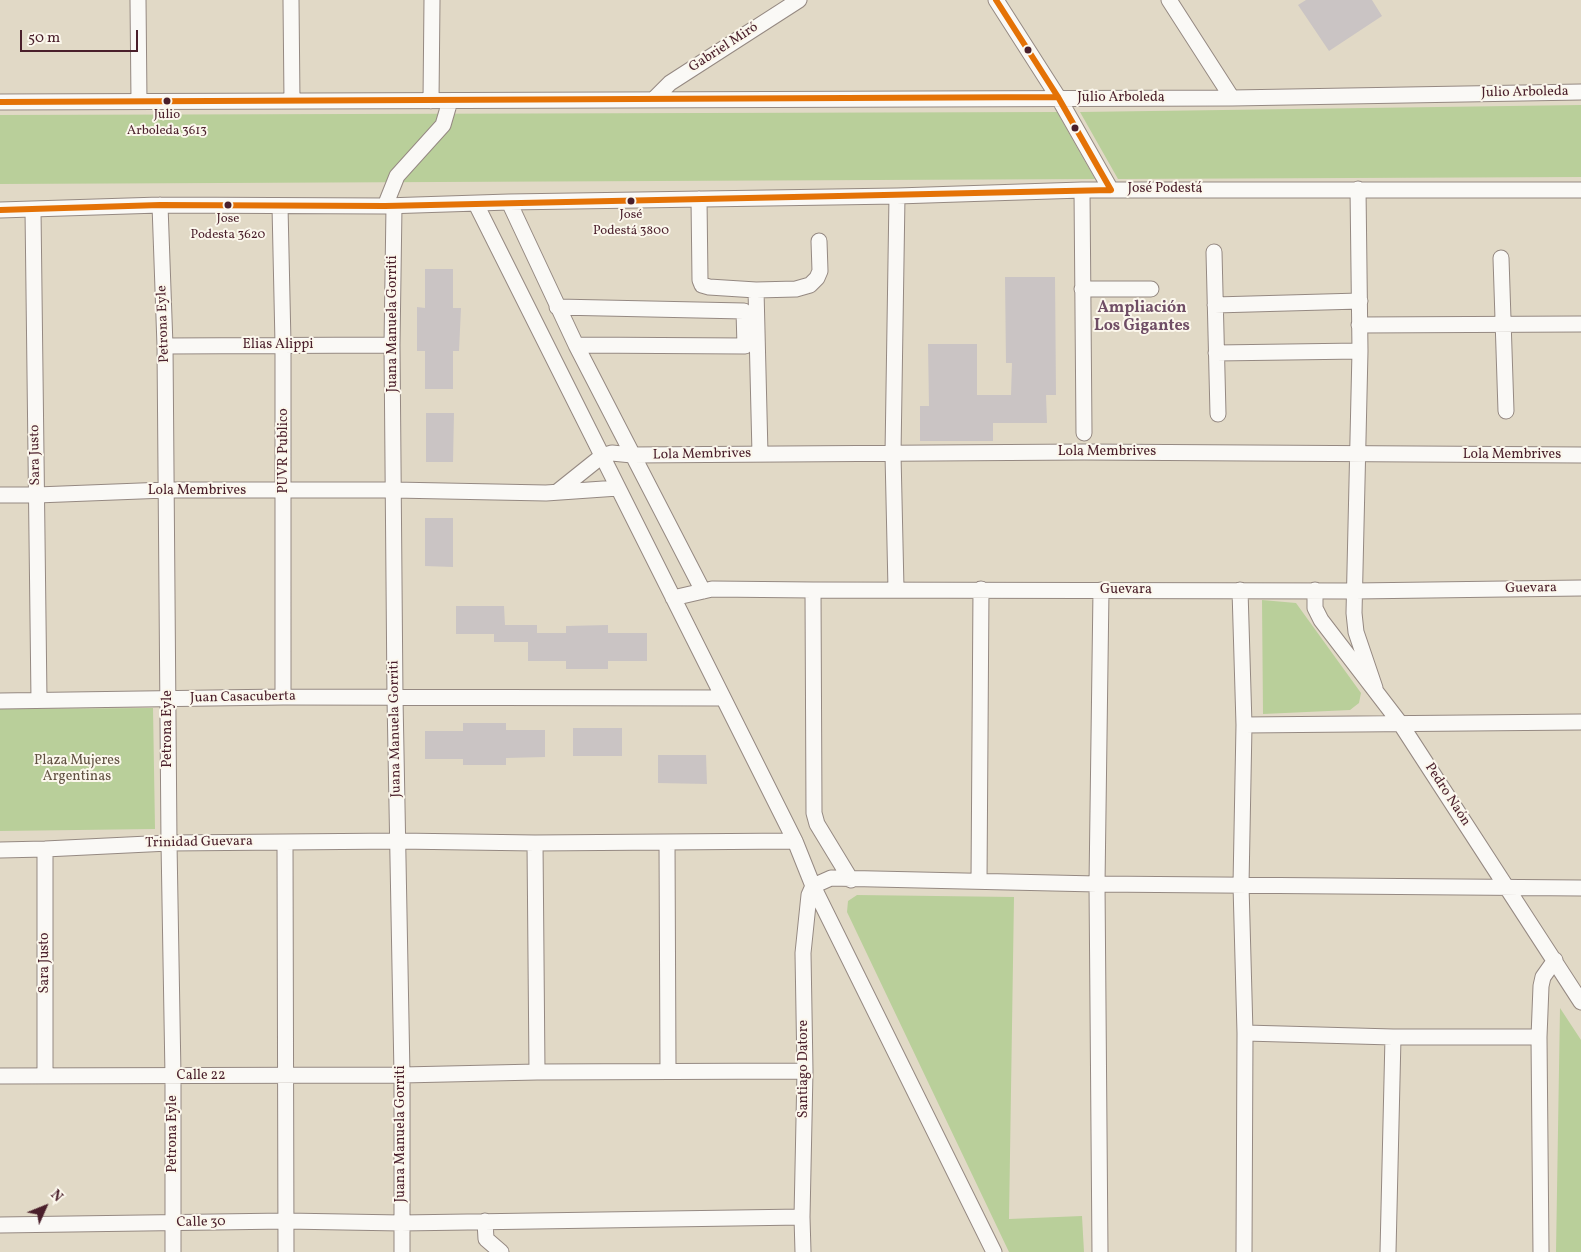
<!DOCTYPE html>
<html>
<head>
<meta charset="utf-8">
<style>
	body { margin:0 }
	#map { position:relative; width:1581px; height:1252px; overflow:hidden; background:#e1d9c6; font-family:Vollkorn,serif }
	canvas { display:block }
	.north { position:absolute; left:20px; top:1182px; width:50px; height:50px; -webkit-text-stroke:4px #fbf7ec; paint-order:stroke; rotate:46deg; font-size:14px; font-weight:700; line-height:20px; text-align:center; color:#4a1f2b }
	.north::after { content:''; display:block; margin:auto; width:18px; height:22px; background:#4a1f2b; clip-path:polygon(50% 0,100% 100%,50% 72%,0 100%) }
	.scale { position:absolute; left:20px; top:30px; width:118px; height:22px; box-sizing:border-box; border:2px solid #4a1f2b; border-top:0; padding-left:6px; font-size:15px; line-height:18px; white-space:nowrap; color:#4a1f2b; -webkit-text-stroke:4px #fbf7ec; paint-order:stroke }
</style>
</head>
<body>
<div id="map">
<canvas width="1581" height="1252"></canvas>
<div class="north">N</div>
<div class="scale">50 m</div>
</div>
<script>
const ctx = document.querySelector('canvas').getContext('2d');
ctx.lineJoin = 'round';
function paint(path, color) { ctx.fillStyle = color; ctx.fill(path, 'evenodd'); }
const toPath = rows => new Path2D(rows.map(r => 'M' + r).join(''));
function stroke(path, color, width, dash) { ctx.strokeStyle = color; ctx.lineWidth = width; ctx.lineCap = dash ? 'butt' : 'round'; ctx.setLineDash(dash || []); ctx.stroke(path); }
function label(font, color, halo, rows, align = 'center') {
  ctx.font = font + ' Vollkorn,serif'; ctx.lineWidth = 4; ctx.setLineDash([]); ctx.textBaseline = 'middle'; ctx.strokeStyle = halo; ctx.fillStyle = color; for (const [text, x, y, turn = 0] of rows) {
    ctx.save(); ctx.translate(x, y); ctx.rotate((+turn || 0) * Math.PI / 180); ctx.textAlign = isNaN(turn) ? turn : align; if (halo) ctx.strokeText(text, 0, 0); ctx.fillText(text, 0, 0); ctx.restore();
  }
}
paint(toPath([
	[1581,105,1581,177,1118,179,1080,112],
	[1057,112,1095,179,0,184,0,115],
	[1262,600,1296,603,1361,693,1359,703,1350,710,1263,714],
	[153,708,155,829,0,831,0,709],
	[857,895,1014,897,1009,1219,1082,1216,1084,1252,1009,1252,847,912,848,901],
	[1560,1008,1581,1040,1581,1252,1556,1252]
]), '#b9cf9a');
paint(toPath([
	[1306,0,1372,0,1382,16,1329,51,1298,5],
	[425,269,453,269,453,308,461,308,459,351,453,351,453,389,425,389,425,351,417,351,417,307,425,308],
	[1005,277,1055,277,1056,395,1046,395,1047,423,993,423,993,441,920,441,920,406,929,406,928,344,977,344,977,395,1011,395,1012,363,1006,363],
	[426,413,454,413,453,462,426,462],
	[425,518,453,518,453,567,425,566],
	[456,606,504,606,505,625,537,625,537,633,566,633,566,626,608,625,608,633,647,633,647,661,608,661,608,669,566,669,566,661,528,661,528,642,494,642,494,634,456,634],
	[463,723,506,723,506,730,545,730,545,757,506,758,506,765,463,765,463,759,425,759,425,731,463,731],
	[573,728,622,728,622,756,573,756],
	[658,755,706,755,707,784,658,783]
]), '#cac4c4');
const minor = toPath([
	[138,0,139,101],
	[291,0,292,101],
	[996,0,1058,97,1111,190],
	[1169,0,1232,98],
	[653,100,670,83,799,0],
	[431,101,432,0],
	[0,102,1232,98,1581,92],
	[1358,189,1360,351,1354,613,1356,632,1375,688],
	[1082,190,1084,433],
	[699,199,700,280,702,285,709,287,756,290,796,289,810,285,817,278,820,271,819,241],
	[509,202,576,345,703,591],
	[476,204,795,841,813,886,994,1252],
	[160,205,165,346,169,843,173,1076,173,1252],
	[280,206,283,344,283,697],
	[385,206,397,176,443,125,450,101],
	[394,206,392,345,395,698,402,1075,402,1252],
	[0,210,160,205,385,206,509,202,897,196,1082,190,1581,190],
	[33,210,39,700],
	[1214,252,1218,414],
	[1501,258,1506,411],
	[1082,289,1151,289],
	[756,290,760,454],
	[1215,305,1360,301],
	[557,307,744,311,745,346,576,345],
	[1359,325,1581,324],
	[165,346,392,345],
	[1216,353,1360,351],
	[557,492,602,456,612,453,632,455,1084,452,1581,455],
	[0,495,37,495,166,490,394,490,546,493,618,488],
	[896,589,893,454,897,196],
	[813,590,814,813,817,824,851,880],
	[1240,590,1244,725,1241,885,1245,1033,1244,1252],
	[1315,590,1315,608,1321,620,1400,723,1581,1002],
	[673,598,712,589,813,590,1355,591,1581,588],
	[0,701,283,697,723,698],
	[1244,725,1581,722],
	[285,842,286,1252],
	[667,842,668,1071],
	[535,843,537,1072],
	[0,850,45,849,169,843,399,841,535,843,795,841],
	[979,881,981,589],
	[813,886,831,878,1097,884,1581,888],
	[1245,1033,1393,1037,1539,1037],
	[0,1076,402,1075,537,1072,805,1071],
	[45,1076,45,849],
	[485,1221,486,1239,501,1252],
	[0,1225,286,1221,401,1223,802,1217],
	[803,1252,802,1217,805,1071,803,953,809,895,813,886],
	[1100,1252,1097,884,1101,590],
	[1388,1252,1393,1037],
	[1541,1252,1539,1037,1541,986,1543,977,1555,960]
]);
stroke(minor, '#958982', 17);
stroke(minor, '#faf9f6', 15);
stroke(toPath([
	[996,0,1058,97,1111,190],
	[0,102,1058,97],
	[0,210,160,205,385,206,1111,190]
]), '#e47206', 6);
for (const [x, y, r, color] of [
	[1028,50,4.5,"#4a1f2b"],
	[167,101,4.5,"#4a1f2b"],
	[1075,128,4.5,"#4a1f2b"],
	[631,201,4.5,"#4a1f2b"],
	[228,205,4.5,"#4a1f2b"]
]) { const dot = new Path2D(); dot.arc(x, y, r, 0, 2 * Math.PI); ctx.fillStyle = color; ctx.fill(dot); stroke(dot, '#fbf7ec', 2); }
label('13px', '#4a1f2b', '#fbf7ec', [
	["Julio",167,116],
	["Arboleda 3613",167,132],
	["José",631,216],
	["Podestá 3800",631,232],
	["Jose",228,220],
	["Podesta 3620",228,236]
]);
label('14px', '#4a1f2b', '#fbf7ec', [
	["Gabriel Miró",724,48,-33],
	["Julio Arboleda",1525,93,-1],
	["Julio Arboleda",1121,98],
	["José Podestá",1165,189],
	["Petrona Eyle",164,324,-92],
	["Juana Manuela Gorriti",393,324,-90],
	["Elias Alippi",278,345],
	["PUVR Publico",284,451,-90],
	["Lola Membrives",1107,452],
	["Sara Justo",36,455,-91],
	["Lola Membrives",702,455,-1],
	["Lola Membrives",1512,455],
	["Lola Membrives",197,491],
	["Guevara",1531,589,-1],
	["Guevara",1126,590],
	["Juan Casacuberta",243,698,-1],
	["Petrona Eyle",168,729,-90],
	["Juana Manuela Gorriti",396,729,-91],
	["Pedro Naón",1447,795,57],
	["Trinidad Guevara",199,843,-1],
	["Sara Justo",45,963,-90],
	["Santiago Datore",804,1069,-90],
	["Calle 22",201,1076],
	["Petrona Eyle",173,1134,-90],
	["Juana Manuela Gorriti",401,1134,-90],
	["Calle 30",201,1223,-1]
]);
label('14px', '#615142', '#fbf7ec', [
	["Plaza Mujeres",77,761],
	["Argentinas",77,777]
]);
label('bold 16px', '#6f4d65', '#fbf7ec', [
	["Ampliación",1142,309],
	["Los Gigantes",1142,327]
]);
</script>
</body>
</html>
